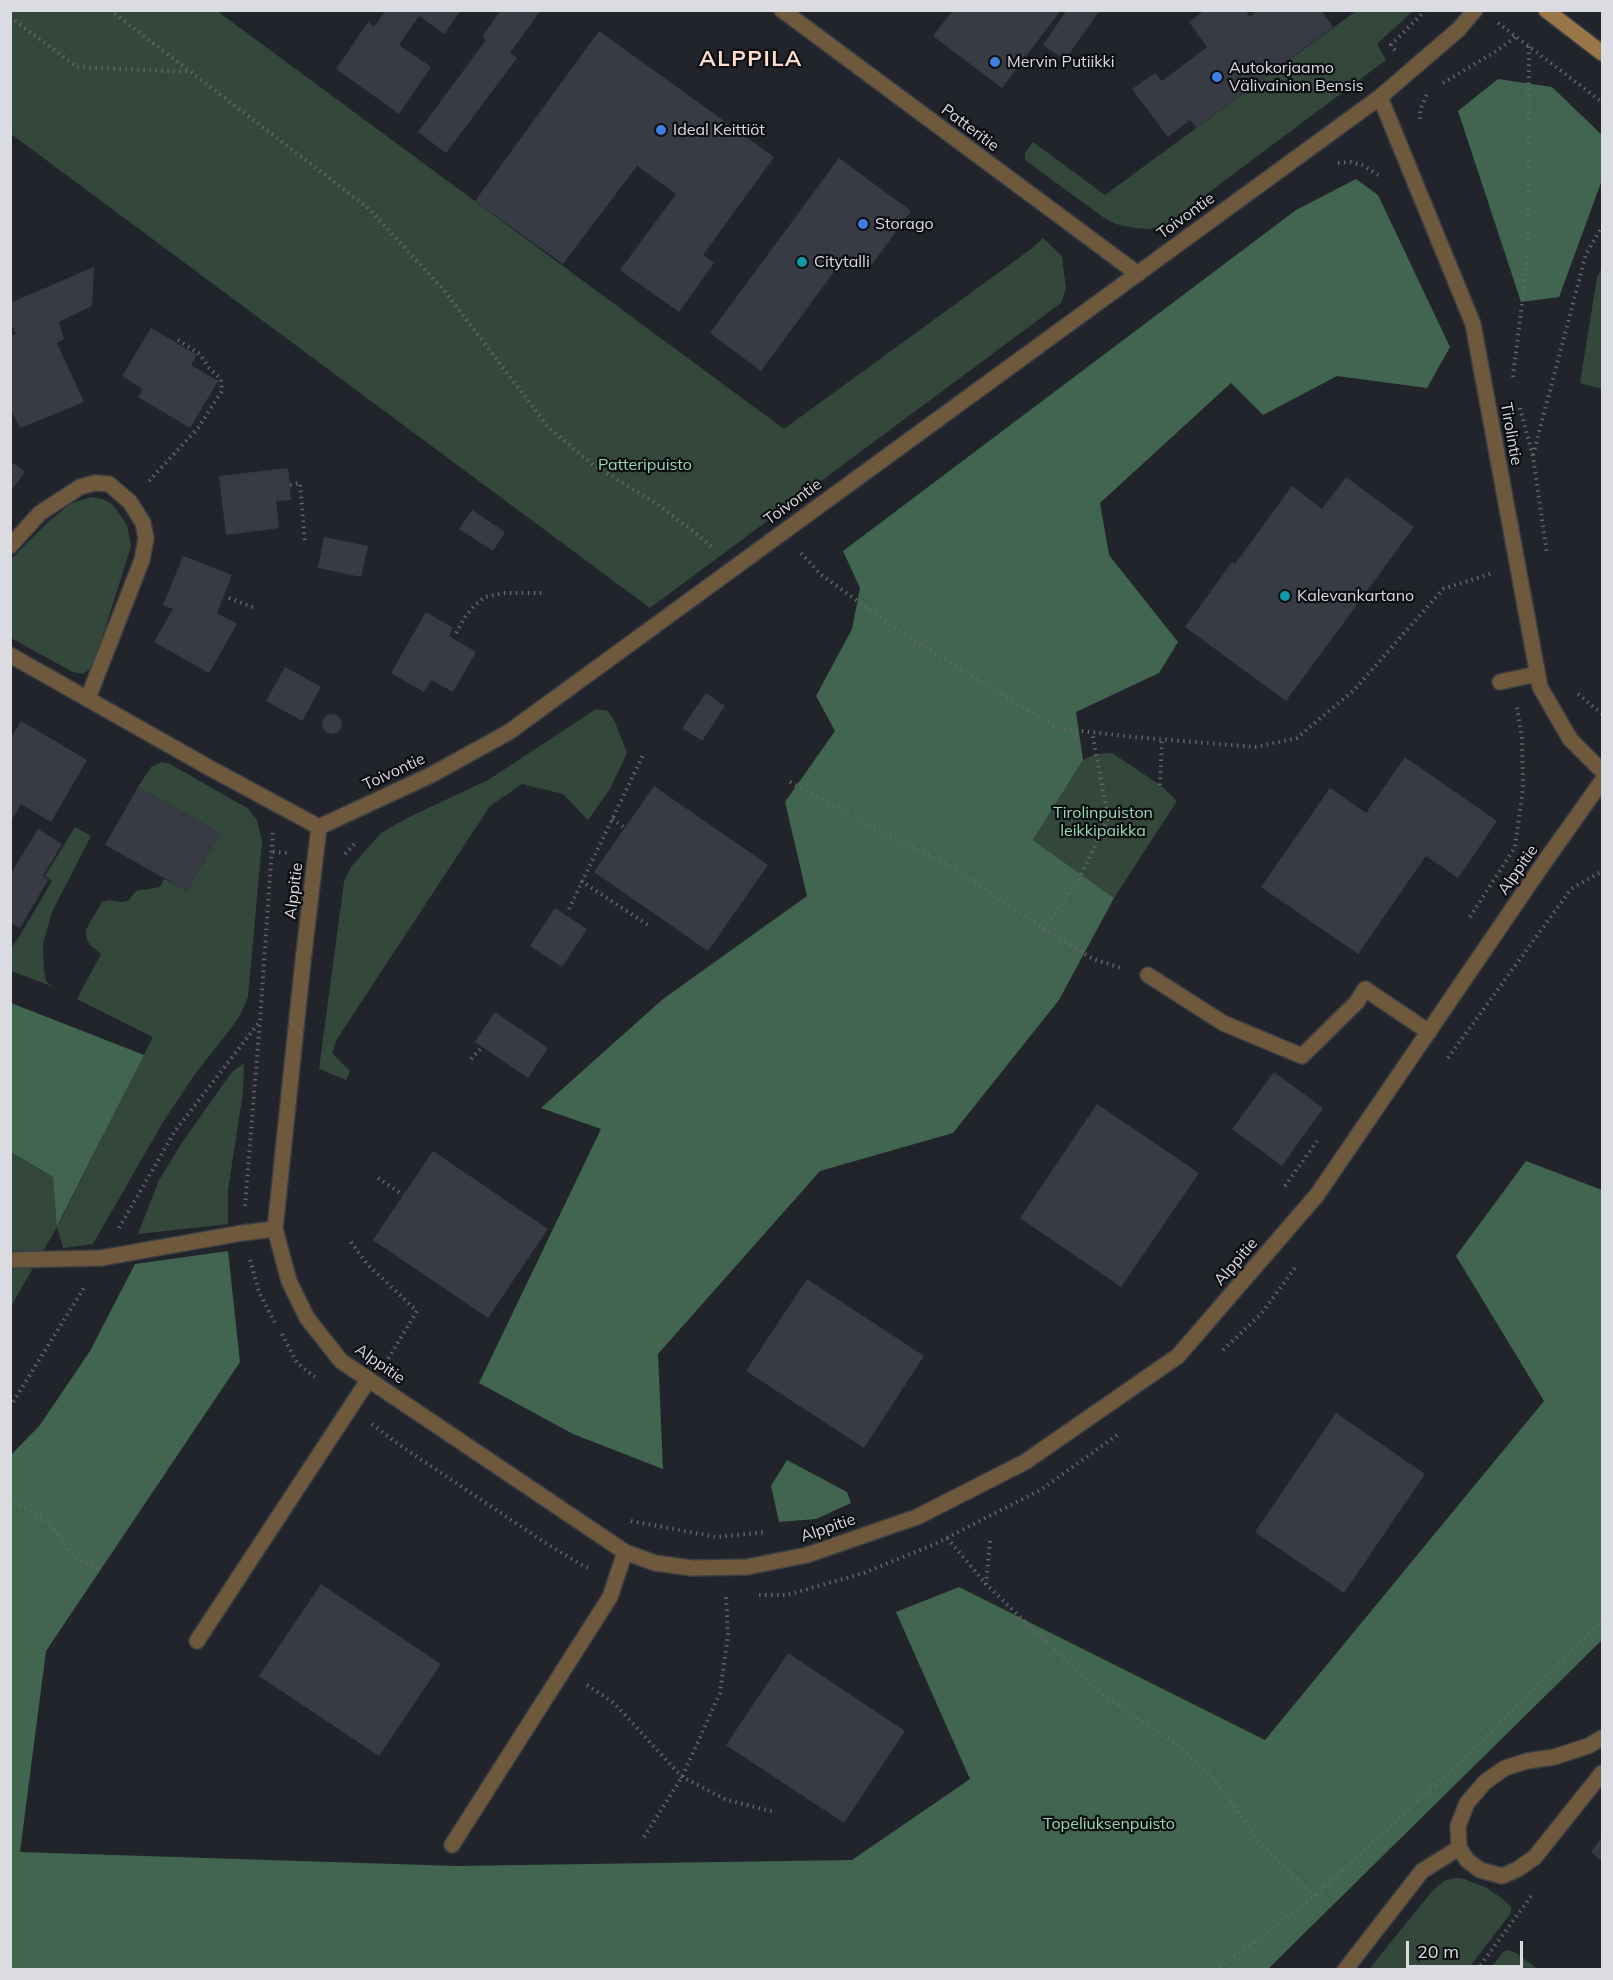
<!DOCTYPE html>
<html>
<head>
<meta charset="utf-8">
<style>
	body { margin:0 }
	#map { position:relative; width:1613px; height:1980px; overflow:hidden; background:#21242b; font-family:Mulish,sans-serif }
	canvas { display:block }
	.frame { position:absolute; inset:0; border:12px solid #dadce1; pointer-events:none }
	.scale { position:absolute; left:1406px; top:1941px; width:117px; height:27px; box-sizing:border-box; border:3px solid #dadce1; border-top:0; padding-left:8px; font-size:18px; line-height:21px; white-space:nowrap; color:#dadce1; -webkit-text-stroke:4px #0c0e11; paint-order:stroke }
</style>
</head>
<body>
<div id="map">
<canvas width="1613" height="1980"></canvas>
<div class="frame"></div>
<div class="scale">20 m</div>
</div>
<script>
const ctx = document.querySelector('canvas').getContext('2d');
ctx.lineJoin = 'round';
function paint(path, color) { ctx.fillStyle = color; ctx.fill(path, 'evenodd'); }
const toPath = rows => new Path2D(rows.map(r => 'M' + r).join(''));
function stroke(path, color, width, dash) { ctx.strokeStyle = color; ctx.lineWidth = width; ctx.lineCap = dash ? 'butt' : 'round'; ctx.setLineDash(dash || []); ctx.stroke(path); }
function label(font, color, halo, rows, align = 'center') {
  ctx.font = font + ' Mulish,sans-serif'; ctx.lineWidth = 4.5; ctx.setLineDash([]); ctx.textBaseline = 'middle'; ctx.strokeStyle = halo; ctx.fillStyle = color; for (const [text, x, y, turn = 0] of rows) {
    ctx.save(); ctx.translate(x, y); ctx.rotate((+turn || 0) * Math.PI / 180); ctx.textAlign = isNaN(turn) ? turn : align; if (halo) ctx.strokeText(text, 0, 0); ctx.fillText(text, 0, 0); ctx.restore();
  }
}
paint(toPath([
	[11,11,217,11,784,429,1031,249,1043,238,1062,256,1066,288,1061,303,650,608,11,134],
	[1356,11,1413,11,1377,44,1386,60,1164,226,1150,229,1135,228,1116,224,1103,217,1025,160,1025,153,1033,142,1105,195],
	[1602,268,1602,389,1580,383,1597,277],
	[91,497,103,499,112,504,118,512,127,525,131,546,94,664,91,668,83,674,73,672,11,638,10,560,49,521,70,504],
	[596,709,608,711,615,722,627,753,610,789,588,820,563,794,522,784,490,806,337,1039,332,1053,350,1071,346,1080,319,1069,344,882,351,867,381,833,407,818,488,780],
	[1112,753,1160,785,1177,801,1114,898,1033,840,1083,760,1096,754],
	[162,762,170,764,247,808,257,820,262,842,248,997,240,1015,232,1027,195,1074,163,1122,93,1244,63,1248,57,1227,11,1306,11,1152,53,1177,58,1225,153,1037,77,999,101,954,90,945,87,940,86,930,89,924,102,902,109,900,121,902,128,901,136,891,160,887,164,879,187,891,220,833,138,787,151,767],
	[75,827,91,836,52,912,43,944,44,969,46,981,51,986,11,971,11,948,19,937,52,881,45,876],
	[244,1063,243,1092,228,1190,228,1224,138,1234,159,1180,183,1141,232,1072],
	[1454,1878,1461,1878,1485,1887,1503,1899,1511,1907,1511,1913,1468,1969,1369,1969,1434,1889,1444,1881],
	[1507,1950,1516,1953,1538,1969,1490,1969,1503,1952]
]), '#33483b');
paint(toPath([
	[1498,79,1552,87,1602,135,1602,180,1559,297,1521,302,1458,111],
	[1356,179,1378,195,1450,347,1427,388,1337,376,1263,415,1231,383,1100,503,1109,555,1178,642,1159,673,1076,712,1083,760,1033,840,1114,898,1059,1000,953,1133,820,1171,658,1354,663,1469,573,1434,479,1383,601,1129,541,1108,663,999,807,896,785,802,835,731,816,696,852,629,860,588,843,551,1296,210],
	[11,1003,144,1055,57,1226,53,1177,11,1152],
	[1526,1161,1602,1190,1602,1640,1268,1969,11,1969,11,1455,40,1425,90,1351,135,1264,228,1251,240,1362,46,1651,20,1852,456,1866,852,1860,970,1779,896,1612,959,1587,1265,1740,1544,1401,1456,1256],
	[787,1460,847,1492,851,1503,816,1519,779,1522,771,1486]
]), '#41654f');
paint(toPath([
	[386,10,461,10,444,34,419,16,399,45,431,67,399,114,336,69,368,22,374,27],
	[501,10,541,10,510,53,517,58,446,153,418,132,486,40,482,37],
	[953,10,1061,10,1002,88,933,36],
	[1067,10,1100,10,1065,60,1043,45],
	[1205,10,1245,10,1250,17,1258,10,1321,10,1333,27,1196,128,1190,120,1168,137,1132,89,1155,73,1162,81,1207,47,1189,22],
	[599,31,774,157,703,255,714,263,679,312,620,270,676,194,637,166,563,264,475,201],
	[839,158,911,211,868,270,847,254,761,371,710,333],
	[94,267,92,306,59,322,64,339,57,343,84,402,20,428,10,408,10,353,12,353,10,336,16,334,10,322,10,303],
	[151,328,197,355,191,365,218,381,190,428,138,397,143,389,122,376],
	[10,461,25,472,10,492],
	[288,468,291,500,276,501,279,528,226,535,219,476],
	[1346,477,1414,527,1286,701,1185,627,1232,562,1235,564,1292,486,1322,509],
	[472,510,505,532,493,551,459,529],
	[324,537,368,546,361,577,318,568],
	[183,556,232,575,217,613,237,624,209,673,154,642,173,609,163,605],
	[426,612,453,628,449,636,476,652,453,692,431,680,424,692,391,673],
	[285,667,321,687,302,721,266,701],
	[706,693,725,706,702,741,682,728],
	'322 724a10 10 0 1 1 20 0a10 10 0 1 1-20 0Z',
	[21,721,87,760,51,822,21,804,13,818,10,816,10,739],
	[1405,757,1497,821,1458,878,1426,856,1358,954,1261,887,1330,788,1366,813],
	[654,786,768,865,708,951,594,872],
	[138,787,220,833,187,891,105,845],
	[38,829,62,844,43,876,48,880,20,928,10,922,10,875],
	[555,908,587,929,562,967,530,946],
	[495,1012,548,1048,528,1078,475,1042],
	[1274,1072,1323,1108,1282,1166,1232,1129],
	[1097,1104,1199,1173,1121,1287,1020,1218],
	[433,1151,548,1229,488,1318,373,1240],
	[807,1279,924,1356,864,1448,746,1371],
	[1336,1413,1425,1474,1344,1593,1255,1532],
	[321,1584,441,1664,379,1756,259,1676],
	[788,1653,905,1731,844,1823,726,1745],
	[1602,1837,1602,1861,1591,1852]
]), '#383b43');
const lane = toPath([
	[1500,682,1537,674],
	[1148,975,1223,1023,1302,1056,1357,1002,1365,989,1429,1032],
	[10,1260,101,1258,242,1233,275,1229],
	[197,1641,369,1379],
	[452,1845,610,1597,625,1552],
	[1345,1970,1422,1871,1459,1848]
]);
const street = toPath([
	[782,10,1138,274],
	[1380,97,1473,324,1540,687,1570,739,1602,771],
	[10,546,40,513,80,487,95,483,109,484,130,502,143,523,146,538,142,560,88,698],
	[10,655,208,767,319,827],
	[319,827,303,961,275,1229,289,1281,307,1318,341,1361,625,1552,655,1563,692,1568,747,1567,807,1555,917,1517,1025,1462,1178,1356,1317,1195,1541,867,1602,781],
	[319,827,431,775,509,732,1380,97,1459,29,1475,10],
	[1602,1738,1588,1746,1554,1757,1527,1761,1505,1768,1485,1782,1467,1803,1458,1826,1459,1848,1467,1860,1480,1870,1502,1876,1518,1869,1535,1857,1602,1773]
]);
const secondary = toPath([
	[1546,10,1602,53]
]);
stroke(lane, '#3b3e44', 18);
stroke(street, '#3b3e44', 18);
stroke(secondary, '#3b3e44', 18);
stroke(toPath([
	[110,10,368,208,443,289,548,427,592,464,654,502,698,535,714,549],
	[10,17,77,67,190,72],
	[1498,23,1602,102],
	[1395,50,1391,45,1426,10],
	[1443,83,1498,50,1515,37],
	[1420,119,1420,110,1427,94],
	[1338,163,1350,162,1362,165,1380,176],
	[1513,377,1528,254,1529,46],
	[1520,408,1533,457,1547,554],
	[1533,455,1586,254,1602,227],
	[149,481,198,428,222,391,221,379,208,367,200,354,178,340],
	[290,485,300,483,305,544],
	[801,553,820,574,905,635,1057,728,1133,737,1255,747,1297,738,1354,690,1443,589,1490,574],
	[229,598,255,608],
	[456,633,465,617,475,605,485,597,505,593,543,593],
	[1578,694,1602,714],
	[790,782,888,836,948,864,1044,929,1093,959,1121,968],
	[1160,785,1162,740],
	[612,819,625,828],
	[273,852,287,853],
	[345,854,356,842],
	[581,881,651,927],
	[569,909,644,753],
	[1470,917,1515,847,1523,788,1522,740,1517,707],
	[1044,929,1081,875,1108,818,1092,732],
	[1448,1058,1571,889,1602,871],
	[471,1059,482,1047],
	[378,1178,403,1195],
	[1285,1186,1317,1141],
	[245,1206,260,1021],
	[119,1228,175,1131,260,1021,273,833],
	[351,1242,367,1264,417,1311,388,1359],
	[250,1260,259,1292,275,1323],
	[282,1334,297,1363,315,1377],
	[1223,1350,1261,1314,1295,1268],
	[10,1407,85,1286],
	[372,1424,398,1444,544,1542,580,1564,591,1569],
	[10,1498,47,1522,62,1539,73,1556,101,1570],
	[631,1521,716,1537,766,1532],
	[947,1538,985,1583],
	[990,1541,986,1584,1097,1691,1182,1748,1214,1779,1260,1843,1315,1896],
	[759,1595,787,1595,864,1573,935,1544,1042,1489,1117,1435],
	[587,1685,614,1703,682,1777,727,1800,775,1812],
	[644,1837,682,1777,720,1693,728,1635,726,1596],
	[1214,1970,1260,1938,1315,1896,1473,1750,1602,1620],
	[1477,1970,1532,1895]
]), '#61646a', 4, [1.5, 4.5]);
stroke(lane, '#6f593c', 15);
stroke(street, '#6f593c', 15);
stroke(secondary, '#997646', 15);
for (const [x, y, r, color] of [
	[995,62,6,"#3f7fe0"],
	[1217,77,6,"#3f7fe0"],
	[661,130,6,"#3f7fe0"],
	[863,224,6,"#3f7fe0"],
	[802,262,6,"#0f9aa8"],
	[1285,596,6,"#0f9aa8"]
]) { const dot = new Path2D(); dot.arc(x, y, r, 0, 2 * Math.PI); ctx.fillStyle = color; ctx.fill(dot); stroke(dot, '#0c0e11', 2); }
label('16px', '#dadce1', '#0c0e11', [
	["Mervin Putiikki",1007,62],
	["Autokorjaamo",1229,68],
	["Välivainion Bensis",1229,86],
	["Ideal Keittiöt",673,130],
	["Storago",875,224],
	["Citytalli",814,262],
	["Kalevankartano",1297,596]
], 'left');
label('16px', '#dadce1', '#0c0e11', [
	["Patteritie",970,128,37],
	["Toivontie",1186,216,-36],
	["Tirolintie",1511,434,80],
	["Toivontie",793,502,-36],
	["Toivontie",394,772,-25],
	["Alppitie",1518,870,-55],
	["Alppitie",294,891,-83],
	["Alppitie",1236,1262,-49],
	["Alppitie",380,1364,35],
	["Alppitie",828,1528,-19]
]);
label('16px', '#9adab3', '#0c0e11', [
	["Patteripuisto",645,465],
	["Tirolinpuiston",1103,813],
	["leikkipaikka",1103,831],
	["Topeliuksenpuisto",1109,1824]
]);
ctx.letterSpacing = '1.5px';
label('bold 22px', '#fcddce', '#0c0e11', [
	["ALPPILA",751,59]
]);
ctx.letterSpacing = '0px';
</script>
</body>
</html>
